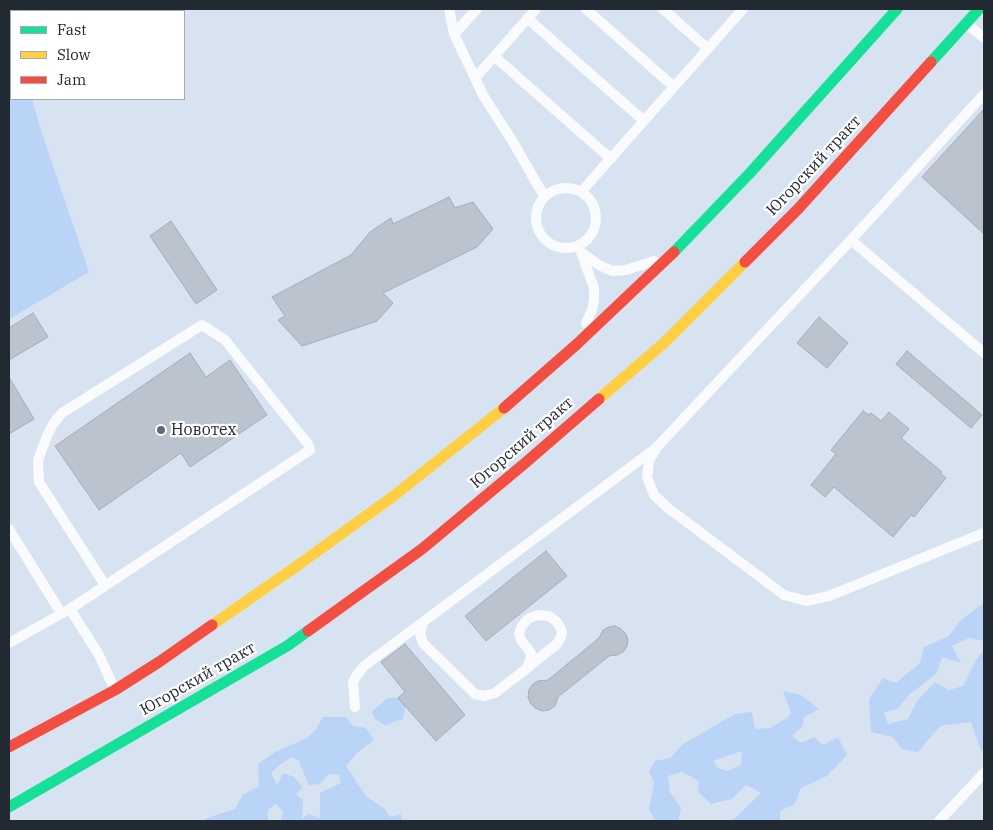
<!DOCTYPE html>
<html>
<head>
<meta charset="utf-8">
<style>
	body { margin:0 }
	#map { position:relative; width:993px; height:830px; overflow:hidden; background:#d8e3f2; font-family:"IBM Plex Serif",serif }
	canvas { display:block }
	.frame { position:absolute; inset:0; border:10px solid #212933; pointer-events:none }
	.legend { position:absolute; left:10px; top:10px; width:175px; height:90px; box-sizing:border-box; background:#fff; border:1px solid #a6a9ad; margin:0; padding:6px 9px; list-style:none; font-size:15px; color:#212933 }
	.legend li { display:flex; align-items:center; gap:10px; height:25px }
	.legend b { width:25px; border:1px solid #a6a9ad }
</style>
</head>
<body>
<div id="map">
<canvas width="993" height="830"></canvas>
<div class="frame"></div>
<ul class="legend">
<li><b style="height:6px;background:#16e098"></b>Fast</li>
<li><b style="height:6px;background:#ffcf43"></b>Slow</li>
<li><b style="height:6px;background:#f24e42"></b>Jam</li>
</ul>
</div>
<script>
const ctx = document.querySelector('canvas').getContext('2d');
ctx.lineJoin = 'round';
function paint(path, color) { ctx.fillStyle = color; ctx.fill(path, 'evenodd'); }
const toPath = rows => new Path2D(rows.map(r => 'M' + r).join(''));
function stroke(path, color, width, dash) { ctx.strokeStyle = color; ctx.lineWidth = width; ctx.lineCap = dash ? 'butt' : 'round'; ctx.setLineDash(dash || []); ctx.stroke(path); }
function label(font, color, halo, rows, align = 'center') {
  ctx.font = font + ' "IBM Plex Serif",serif'; ctx.lineWidth = 4.5; ctx.setLineDash([]); ctx.textBaseline = 'middle'; ctx.strokeStyle = halo; ctx.fillStyle = color; for (const [text, x, y, turn = 0] of rows) {
    ctx.save(); ctx.translate(x, y); ctx.rotate((+turn || 0) * Math.PI / 180); ctx.textAlign = isNaN(turn) ? turn : align; if (halo) ctx.strokeText(text, 0, 0); ctx.fillText(text, 0, 0); ctx.restore();
  }
}
paint(toPath([
	[9,11,11,20,11,99,32,99,39,124,89,272,9,319],
	[984,604,984,641,969,638,952,646,961,663,942,657,936,674,909,695,898,708,884,713,888,724,908,719,917,701,935,682,949,690,963,686,976,660,984,650,984,749,981,751,971,722,940,726,918,752,902,749,893,737,871,732,869,699,883,678,896,683,920,663,924,647,949,636,960,621,979,606],
	[783,691,801,695,819,709,804,717,803,726,792,736,801,743,814,737,823,745,838,737,847,755,827,776,801,788,795,804,780,811,780,821,732,821,761,793,746,785,732,799,711,804,698,792,699,781,682,772,668,776,670,792,681,808,678,821,656,821,649,810,654,782,649,772,655,761,670,758,683,744,735,714,752,712,755,729,770,728,787,718,791,713],
	[742,751,741,765,727,771,718,768,713,761],
	[387,698,397,698,406,704,403,719,394,722,386,726,375,719,372,712],
	[323,717,346,717,353,726,366,728,374,740,358,752,346,766,366,796,385,809,390,817,401,814,402,821,353,821,352,819,348,821,281,821,283,811,276,804,268,810,268,821,205,821,207,818,235,809,243,794,259,787,258,764,275,752,307,738,316,729],
	[291,757,298,760,309,785,320,784,329,774,339,775,341,783,320,793,320,818,308,814,302,819,303,800,296,794,303,787,294,777,283,773,277,785,271,773,276,768]
]), '#b9d4f6');
const building = toPath([
	[984,109,984,234,922,177,984,109],
	[449,197,455,208,473,202,493,229,477,247,383,293,393,303,377,321,302,346,278,320,285,316,272,297,351,255,370,232,391,218,393,224,449,197],
	[171,221,217,290,196,304,150,236,171,221],
	[33,313,48,337,9,360,9,328,33,313],
	[819,317,848,343,827,368,797,343,819,317],
	[907,351,982,415,971,428,896,364,907,351],
	[190,353,206,377,230,360,267,415,190,467,181,453,99,510,55,446,190,353],
	[9,377,34,419,9,434,9,377],
	[863,411,869,415,871,413,881,421,889,412,909,429,901,438,942,472,941,474,946,478,914,517,911,515,893,537,834,487,825,497,811,485,836,454,831,450,863,411],
	[546,551,567,576,486,641,465,616,546,551],
	[615,626,621,629,626,634,628,640,627,646,623,652,617,655,609,656,558,697,555,706,549,710,542,711,535,708,531,704,528,697,529,690,533,684,538,681,548,680,599,638,603,630,609,627,615,626],
	[405,644,465,715,436,741,398,698,405,692,381,662,405,644]
]);
paint(building, '#bac3ce');
stroke(building, '#a3acb7', 1);
stroke(toPath([
	[449,9,454,34,484,97,513,142,544,196],
	[586,9,674,87],
	[663,9,708,49],
	[527,18,644,121],
	[967,24,984,38],
	[454,34,477,9],
	[494,56,611,159],
	[476,77,536,9],
	'536 218a30 30 0 1 1 60 0a30 30 0 1 1-60 0Z',
	[581,192,743,9],
	[851,240,984,353],
	[578,247,581,252,594,288,594,300,592,310,586,323],
	[582,253,599,265,612,271,626,270,654,261],
	[655,451,649,461,647,477,654,495,668,508,784,595,806,601,829,596,984,533],
	[9,529,61,613],
	[70,609,99,655,114,688],
	[423,622,420,634,423,643,475,694,484,696,495,693,526,669,558,643,561,637,562,632,560,627,557,622,549,616,537,615,528,619,522,626,519,633,521,640,531,653,530,661,526,669],
	[9,643,70,609,310,450,308,444,225,340,202,325,62,413,53,424,47,436,38,460,39,482,105,585],
	[355,707,353,682,357,675,364,666,656,448,851,240,984,94],
	[939,821,984,773]
]), '#f9fbfd', 10);
stroke(toPath([
	[931,62,979,9],
	[674,252,750,173,897,9],
	[9,807,287,646,308,631]
]), '#16e098', 11);
stroke(toPath([
	[599,399,665,342,745,262],
	[212,625,294,568,391,498,504,408]
]), '#ffcf43', 11);
stroke(toPath([
	[745,262,798,209,931,62],
	[504,408,577,344,674,252],
	[308,631,422,549,524,464,599,399],
	[9,747,115,690,159,662,212,625]
]), '#f24e42', 11);
for (const [x, y, r, color] of [
	[161,430,5,"#616a76"]
]) { const dot = new Path2D(); dot.arc(x, y, r, 0, 2 * Math.PI); ctx.fillStyle = color; ctx.fill(dot); stroke(dot, '#fff', 2); }
label('16px', '#212933', '#fff', [
	["Югорский тракт",814,166,-47],
	["Югорский тракт",522,443,-41],
	["Югорский тракт",198,679,-30]
]);
label('16px', '#212933', '#fff', [
	["Новотех",171,430]
], 'left');
</script>
</body>
</html>
